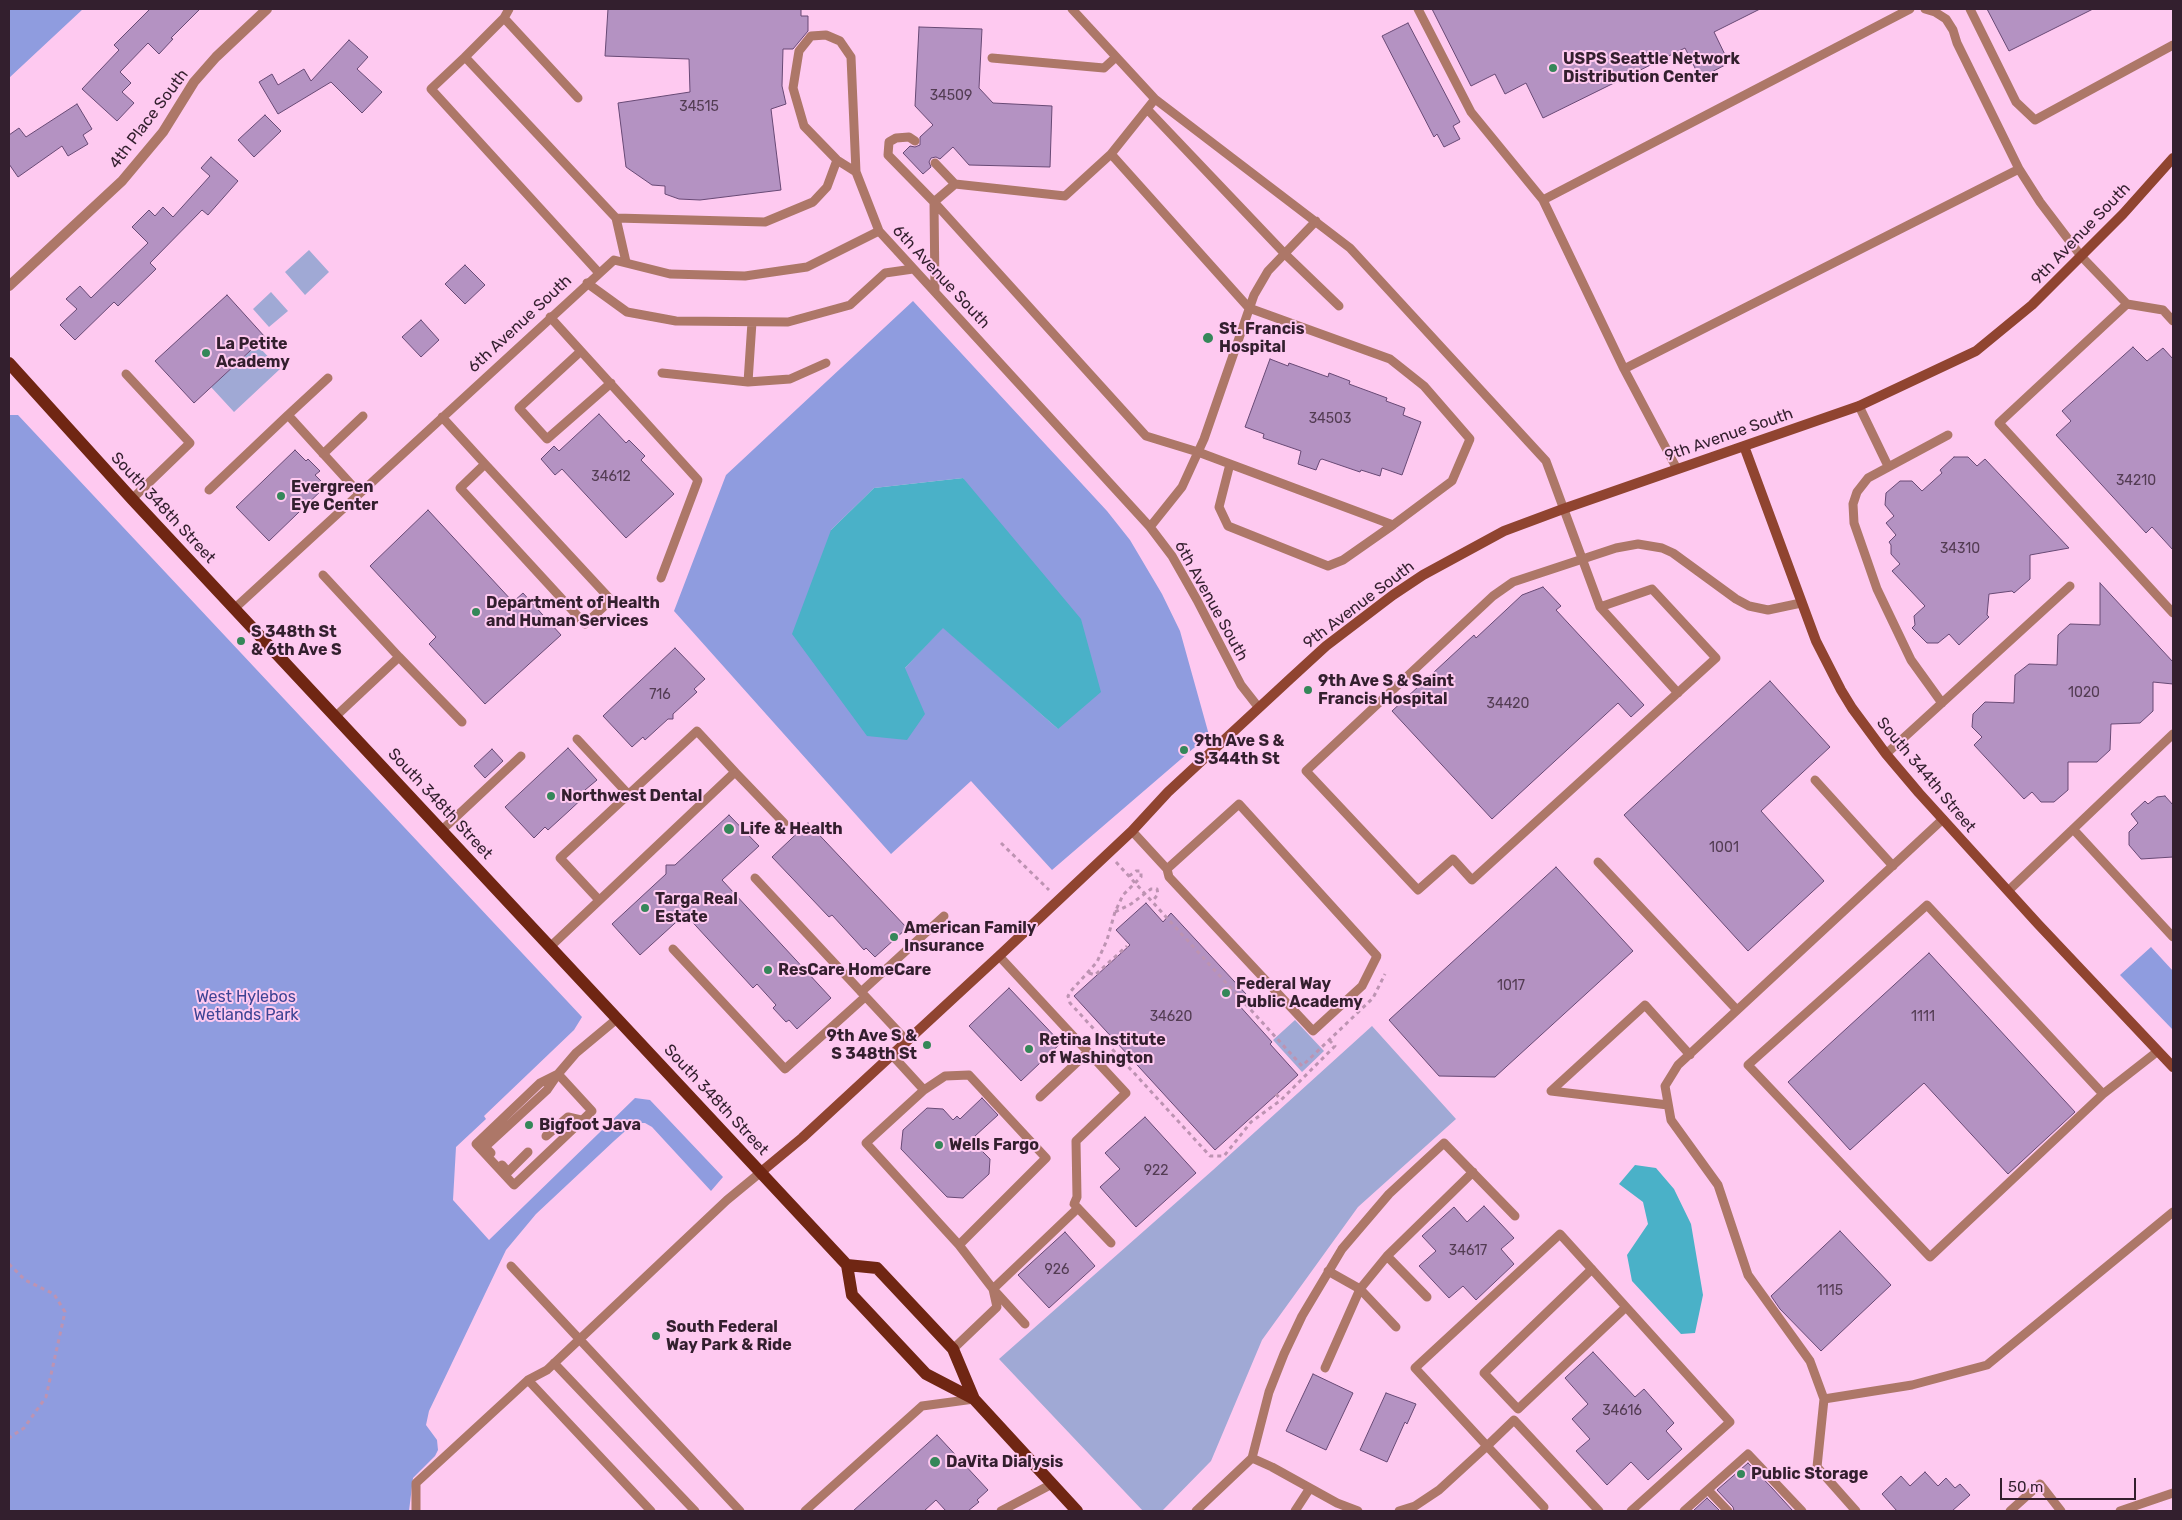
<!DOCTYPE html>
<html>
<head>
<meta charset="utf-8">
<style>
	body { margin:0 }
	#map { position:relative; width:2182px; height:1520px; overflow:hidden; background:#fec9f0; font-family:Rubik,sans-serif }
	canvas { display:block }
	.frame { position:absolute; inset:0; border:10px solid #331f2e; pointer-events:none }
	.scale { position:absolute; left:2000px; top:1478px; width:136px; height:22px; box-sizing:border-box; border:2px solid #331f2e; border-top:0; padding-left:6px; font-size:15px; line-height:18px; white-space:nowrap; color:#331f2e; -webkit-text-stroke:4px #fec9f0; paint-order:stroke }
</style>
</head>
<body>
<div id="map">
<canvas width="2182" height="1520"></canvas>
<div class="frame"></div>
<div class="scale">50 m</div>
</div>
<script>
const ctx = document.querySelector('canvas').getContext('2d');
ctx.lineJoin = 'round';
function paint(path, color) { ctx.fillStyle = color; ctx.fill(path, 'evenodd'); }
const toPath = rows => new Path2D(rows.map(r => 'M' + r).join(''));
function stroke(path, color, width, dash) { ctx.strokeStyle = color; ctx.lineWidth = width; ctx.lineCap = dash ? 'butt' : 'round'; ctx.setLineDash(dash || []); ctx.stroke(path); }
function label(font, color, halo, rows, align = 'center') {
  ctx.font = font + ' Rubik,sans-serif'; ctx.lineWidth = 4; ctx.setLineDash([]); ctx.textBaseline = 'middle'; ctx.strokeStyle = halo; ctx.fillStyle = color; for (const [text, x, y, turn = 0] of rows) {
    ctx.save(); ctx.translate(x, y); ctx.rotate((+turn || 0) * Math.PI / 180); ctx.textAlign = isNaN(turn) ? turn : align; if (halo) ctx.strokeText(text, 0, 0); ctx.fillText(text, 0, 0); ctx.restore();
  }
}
paint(toPath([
	[309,250,329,272,305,295,285,272],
	[271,292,288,311,269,327,253,309],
	[257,345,280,369,234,412,211,387],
	[1295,1020,1324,1051,1302,1072,1273,1040],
	[1372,1026,1456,1119,1358,1207,1262,1340,1211,1461,1162,1511,1143,1511,999,1359,1213,1170]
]), '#a0a9d5');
paint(toPath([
	[9,9,83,9,9,78],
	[913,301,1107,511,1130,540,1162,594,1180,631,1209,735,1052,870,971,781,891,854,674,611,726,475],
	[963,478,1058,729,943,627,905,668,831,530,874,488],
	[9,415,18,415,582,1017,574,1030,484,1116,486,1119,456,1147,453,1200,489,1240,635,1098,650,1100,723,1177,711,1191,652,1127,645,1123,638,1123,632,1125,614,1141,536,1214,506,1250,429,1411,426,1425,437,1440,438,1450,435,1456,413,1478,409,1511,9,1511],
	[2151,947,2173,971,2173,1030,2120,975]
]), '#8f9cdf');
paint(toPath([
	[963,478,1081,619,1101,692,1058,729,943,628,905,668,925,714,907,740,867,736,792,634,831,530,874,488],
	[1635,1165,1656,1168,1674,1189,1691,1224,1703,1295,1695,1333,1681,1334,1632,1281,1627,1255,1648,1224,1643,1202,1619,1184]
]), '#4ab1c8');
const building = toPath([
	[150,9,200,9,171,38,173,39,159,54,148,43,120,72,131,83,122,92,134,103,117,121,82,89,119,50,114,45,150,9],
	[608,9,801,9,801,16,808,16,808,31,793,49,783,49,782,86,786,104,771,109,781,190,700,200,679,199,665,194,665,186,652,185,626,167,618,103,690,92,689,59,605,56,608,9],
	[1432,9,1760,9,1714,32,1729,63,1700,78,1685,48,1543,118,1526,83,1505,94,1495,74,1471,86,1432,9],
	[1987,9,2093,9,2009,51,1987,9],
	[1408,23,1460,122,1453,126,1460,139,1444,147,1437,134,1434,137,1382,36,1408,23],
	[919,27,982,29,979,88,993,103,1052,106,1050,167,969,165,953,147,940,159,936,157,931,158,929,162,931,167,923,174,903,153,910,146,915,147,920,145,920,137,933,125,915,106,919,27],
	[349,40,368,57,357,69,382,92,362,113,331,82,278,114,259,82,272,74,278,85,304,69,311,81,349,40],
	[77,104,92,129,83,135,88,144,68,156,62,146,18,177,9,164,9,135,19,128,26,137,77,104],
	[265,115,281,131,254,157,238,140,265,115],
	[211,157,238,181,208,215,202,210,150,263,156,269,118,306,114,302,75,340,60,325,77,309,66,299,80,286,91,298,148,243,132,227,149,210,155,216,163,207,173,217,210,176,201,168,211,157],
	[465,265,485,285,465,304,445,284,465,265],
	[227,295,265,337,194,403,155,361,227,295],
	[421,320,439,340,421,357,402,337,421,320],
	[2133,347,2147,361,2163,348,2173,359,2173,550,2152,527,2146,533,2056,435,2071,421,2062,411,2133,347],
	[1270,359,1288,366,1289,363,1328,377,1329,373,1350,381,1349,384,1387,398,1386,401,1405,408,1403,415,1421,422,1402,475,1382,468,1380,476,1361,470,1360,472,1322,459,1320,460,1316,470,1298,464,1301,451,1263,438,1264,434,1245,427,1270,359],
	[599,414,626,443,629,440,645,456,641,460,674,494,626,538,562,469,555,475,541,459,554,446,559,451,599,414],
	[295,450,306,461,308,459,320,471,315,475,326,486,269,541,236,507,295,450],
	[1954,457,1968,457,1977,466,1985,459,2069,548,2030,555,2030,579,2014,593,2012,591,1989,594,1987,615,1989,617,1959,645,1949,634,1938,643,1927,643,1912,628,1915,625,1914,616,1925,606,1892,571,1900,564,1891,554,1891,545,1889,542,1896,535,1886,523,1894,516,1885,505,1886,493,1900,481,1912,481,1922,491,1942,473,1940,470,1954,457],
	[428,510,513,602,523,593,561,635,485,704,429,644,436,637,370,566,428,510],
	[2100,583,2173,662,2173,684,2153,682,2153,711,2140,723,2111,724,2110,750,2097,762,2068,762,2068,790,2054,802,2041,802,2032,792,2024,799,1974,745,1982,737,1972,727,1973,714,1985,702,2014,703,2015,675,2029,664,2057,665,2058,635,2070,624,2100,625,2100,583],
	[1543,587,1561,606,1556,610,1644,705,1631,717,1618,703,1492,819,1392,711,1474,635,1476,638,1522,595,1543,587],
	[675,648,705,679,694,689,697,692,673,714,673,719,668,719,645,740,643,737,632,747,603,716,675,648],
	[1770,681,1830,747,1761,811,1824,881,1748,951,1624,815,1770,681],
	[568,748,597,780,585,790,588,793,570,810,548,830,545,827,534,838,505,807,568,748],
	[492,749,503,761,485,778,474,766,492,749],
	[2165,796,2173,805,2173,857,2141,859,2129,845,2129,832,2138,823,2131,814,2145,801,2148,804,2157,797,2165,796],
	[729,815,759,846,722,880,831,998,797,1029,789,1020,786,1022,773,1008,776,1005,757,984,753,988,685,914,640,955,612,924,666,874,666,865,675,865,729,815],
	[808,823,907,928,875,957,866,948,864,950,832,915,829,917,772,857,808,823],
	[1556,867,1633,951,1495,1077,1439,1076,1389,1020,1556,867],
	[1146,903,1163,922,1171,913,1246,994,1237,1003,1272,1042,1270,1044,1298,1075,1215,1150,1074,996,1130,945,1116,930,1146,903],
	[1929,953,2075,1112,2008,1174,1924,1083,1850,1150,1788,1082,1929,953],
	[1009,988,1061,1043,1021,1081,969,1026,1009,988],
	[982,1098,998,1115,975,1136,977,1138,973,1142,990,1159,989,1174,963,1198,947,1197,901,1149,903,1130,927,1108,943,1109,953,1120,957,1116,960,1119,982,1098],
	[1145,1117,1196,1173,1136,1227,1100,1187,1120,1169,1105,1153,1145,1117],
	[1484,1206,1514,1238,1501,1249,1514,1264,1476,1300,1463,1286,1449,1298,1419,1266,1436,1251,1422,1236,1454,1207,1467,1222,1484,1206],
	[1840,1231,1891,1285,1821,1351,1780,1309,1771,1296,1840,1231],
	[1065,1232,1095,1266,1049,1308,1018,1275,1065,1232],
	[1593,1352,1635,1397,1644,1389,1674,1423,1666,1431,1682,1449,1648,1480,1631,1462,1607,1485,1576,1451,1590,1439,1572,1419,1588,1404,1565,1378,1593,1352],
	[1313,1374,1353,1393,1326,1450,1286,1431,1313,1374],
	[1386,1393,1416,1404,1407,1424,1405,1422,1387,1462,1360,1450,1386,1393],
	[937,1435,988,1490,977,1500,979,1502,968,1511,946,1511,936,1500,924,1511,853,1511,937,1435],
	[1748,1463,1772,1488,1793,1511,1734,1511,1733,1507,1717,1490,1748,1463],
	[1925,1472,1938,1486,1946,1478,1955,1488,1960,1484,1970,1495,1952,1511,1897,1511,1882,1494,1901,1476,1910,1486,1925,1472],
	[1707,1498,1720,1511,1693,1511,1707,1498]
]);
paint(building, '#b492c2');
stroke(building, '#684975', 1);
stroke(toPath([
	[1001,843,1049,890],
	[1116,862,1302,1066,1373,998,1385,974],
	[1129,876,1136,871,1141,871,1141,877,1123,895,1115,912,1131,904,1151,889,1157,889,1158,894,1152,902],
	[1115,912,1107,940,1097,962,1071,991,1068,996,1070,1003,1210,1156,1224,1156,1251,1122,1281,1100,1335,1046,1329,1040],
	[1089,973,1095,975,1127,946],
	[1276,1094,1281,1100],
	[9,1264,25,1280,54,1294,65,1312,46,1397,24,1428,9,1438]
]), '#bd93b2', 3, [4, 4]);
stroke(toPath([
	[509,9,504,18,465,57,616,218,626,262],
	[1072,9,1155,99,1350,248,1546,461,1600,607,1678,693],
	[1418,9,1471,112,1543,200,1624,369,1677,469],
	[1970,9,2016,102,2035,120,2173,45],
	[504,18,578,98],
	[465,57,431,89,599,273],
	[992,58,1104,68,1116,57],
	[1147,109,1285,254,1339,306],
	[915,141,909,137,896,138,889,142,888,155,934,202,1146,436,1198,452,1393,525,1452,481,1470,439,1424,386,1390,359,1249,308,1111,154],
	[935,163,955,184],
	[2019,169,2040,202,2081,256,2127,304,2163,310,2173,321],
	[856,172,837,160,804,126,793,88,799,51,811,36,826,35,840,41,851,57,856,172,879,231],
	[1543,200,1910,9],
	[616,218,765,222,813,202,827,187,837,160],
	[587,283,627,312,676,321,788,322,850,305,885,273,913,269],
	[935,292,934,202,955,184,1065,196,1111,154,1155,99],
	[2127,304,1999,423,2173,613],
	[550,317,698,480,661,578],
	[752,322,748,382,790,379,826,363],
	[581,351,519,408,547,439,611,383],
	[1624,369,2019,169,1957,43,1953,30,1946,19,1935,12,1925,9],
	[662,373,748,382],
	[126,374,190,443,132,499],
	[1859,406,1888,466],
	[288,415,328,378],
	[442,417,485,464,611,600,585,624,460,488,485,464],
	[323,454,363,416],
	[1230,464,1219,507,1228,526,1328,566,1343,560,1393,525],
	[209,490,288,415,359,493],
	[1150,527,1182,487,1204,439,1254,295,1268,271,1316,221],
	[323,575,399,657],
	[1600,607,1652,589,1716,658,1472,880,1453,859,1418,890,1306,771,1493,596,1513,582,1616,548,1638,544,1662,548,1673,553,1736,599,1749,606,1768,610,1801,603],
	[235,608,614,260,670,274,745,276,807,267,879,231,1150,527,1172,556,1197,600,1241,685,1259,708],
	[1942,703,1911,660,1877,589,1854,523,1853,504,1857,492,1868,478,1948,435],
	[336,716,399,657,462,722],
	[577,739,629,795],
	[1886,754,2070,586],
	[1815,780,1893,866],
	[1943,819,1678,1065,1665,1086,1671,1120,1718,1185,1748,1275,1810,1361,1824,1399,1912,1385,1987,1365,2173,1212],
	[2073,829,2173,937],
	[442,830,521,756],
	[1132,831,1167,869,1169,877,1313,1031,1362,986,1377,956,1239,804,1167,869],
	[1598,862,1737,1010],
	[755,878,906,1040],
	[2008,891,2173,734],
	[599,900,560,858,697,731,735,772],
	[551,946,735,772,784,823],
	[673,949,785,1069,865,997],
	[999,956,1126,1093,1076,1141,1077,1197,1074,1204,1111,1243],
	[861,992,944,916],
	[892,1055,924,1090],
	[558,1074,592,1111,514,1185,476,1144,540,1083,558,1074],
	[2103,1094,1930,1257,1748,1065,1927,905,2103,1094,2158,1051],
	[1040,1097,1088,1052],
	[1668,1105,1551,1091,1645,1005,1690,1055],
	[546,1136,568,1117,581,1120],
	[491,1153,485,1147,547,1090,558,1074,576,1053,618,1018],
	[502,1165,508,1172,528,1152],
	[1387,1256,1360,1289,1396,1327],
	[511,1266,740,1511],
	[1592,1269,1484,1373,1518,1409,1626,1307],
	[1427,1297,1387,1256,1473,1172],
	[1025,1324,993,1289,1078,1208],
	[953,1349,997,1307,993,1289,959,1245,866,1143,924,1090,945,1076,969,1075,1046,1158,959,1245],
	[554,1363,695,1511],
	[1325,1368,1360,1289,1328,1271],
	[528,1380,651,1511],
	[1824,1399,1817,1467,1856,1511],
	[1252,1458,1272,1467,1337,1503,1358,1511],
	[1708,1490,1728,1511],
	[416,1511,416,1483,528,1380,547,1370,727,1200,761,1172],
	[805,1511,922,1406,974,1399],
	[1001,1511,1052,1484],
	[1196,1511,1252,1458,1269,1392,1284,1354,1302,1316,1342,1249,1389,1194,1444,1143,1515,1216],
	[1295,1511,1310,1488],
	[1399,1511,1415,1506,1439,1490,1487,1446,1544,1507],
	[1599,1511,1514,1420,1487,1446,1415,1368,1560,1234,1730,1422,1631,1511],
	[1684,1511,1748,1454,1802,1511],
	[2010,1511,2040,1484,2061,1511],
	[2120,1511,2173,1493]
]), '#ad7768', 9);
stroke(toPath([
	[9,286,122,181,163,132,194,82,216,57,267,9]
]), '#ad7768', 10);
stroke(toPath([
	[1744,446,1816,641,1841,690,1852,708,1886,754,1919,793,2038,924,2173,1067],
	[761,1172,802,1138,999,956,1132,831,1168,792,1290,679,1326,646,1393,595,1423,575,1504,531,1563,509,1859,406,1976,351,2032,305,2123,214,2173,158]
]), '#904430', 10);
stroke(toPath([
	[9,363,132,499,847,1265,852,1295,926,1374,974,1399,1077,1511],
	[847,1265,877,1268,953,1349,974,1399]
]), '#702613', 12);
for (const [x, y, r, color] of [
	[1553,68,5,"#358759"],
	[1208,338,6,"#358759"],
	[206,353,5,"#358759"],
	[281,496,5,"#358759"],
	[476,612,5,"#358759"],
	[241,641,5,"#358759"],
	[1308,690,5,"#358759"],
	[1184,750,5,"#358759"],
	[551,796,5,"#358759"],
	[729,829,6,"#358759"],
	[645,908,5,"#358759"],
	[894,937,5,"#358759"],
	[768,970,5,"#358759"],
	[1226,993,5,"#358759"],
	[927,1045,5,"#358759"],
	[1029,1049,5,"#358759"],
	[529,1125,5,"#358759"],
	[939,1145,5,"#358759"],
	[656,1336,5,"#358759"],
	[935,1462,6,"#358759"],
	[1741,1474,5,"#358759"]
]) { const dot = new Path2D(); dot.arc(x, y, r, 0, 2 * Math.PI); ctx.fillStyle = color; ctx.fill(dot); stroke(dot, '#fec9f0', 2); }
label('14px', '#533c53', null, [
	["34509",951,96],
	["34515",699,107],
	["34503",1330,419],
	["34612",611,477],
	["34210",2136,481],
	["34310",1960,549],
	["1020",2084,693],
	["716",660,695],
	["34420",1508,704],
	["1001",1724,848],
	["1017",1511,986],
	["34620",1171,1017],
	["1111",1923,1017],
	["922",1156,1171],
	["34617",1468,1251],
	["926",1057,1270],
	["1115",1830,1291],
	["34616",1622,1411]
]);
label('bold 16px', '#331f2e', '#fec9f0', [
	["USPS Seattle Network",1563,59],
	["Distribution Center",1563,77],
	["St. Francis",1219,329],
	["Hospital",1219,347],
	["La Petite",216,344],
	["Academy",216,362],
	["Evergreen",291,487],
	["Eye Center",291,505],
	["Department of Health",486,603],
	["and Human Services",486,621],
	["S 348th St",251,632],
	["& 6th Ave S",251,650],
	["9th Ave S & Saint",1318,681],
	["Francis Hospital",1318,699],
	["9th Ave S &",1194,741],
	["S 344th St",1194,759],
	["Northwest Dental",561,796],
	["Life & Health",740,829],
	["Targa Real",655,899],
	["Estate",655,917],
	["American Family",904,928],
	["Insurance",904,946],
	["ResCare HomeCare",778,970],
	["Federal Way",1236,984],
	["Public Academy",1236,1002],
	["9th Ave S &",917,1036,"right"],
	["S 348th St",917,1054,"right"],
	["Retina Institute",1039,1040],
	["of Washington",1039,1058],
	["Bigfoot Java",539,1125],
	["Wells Fargo",949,1145],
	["South Federal",666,1327],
	["Way Park & Ride",666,1345],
	["DaVita Dialysis",946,1462],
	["Public Storage",1751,1474]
], 'left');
label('16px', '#331f2e', '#fec9f0', [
	["4th Place South",149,119,-53],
	["9th Avenue South",2081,234,-46],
	["6th Avenue South",941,277,47],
	["6th Avenue South",520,324,-43],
	["9th Avenue South",1729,435,-19],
	["South 348th Street",163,508,47],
	["6th Avenue South",1211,601,61],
	["9th Avenue South",1359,605,-37],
	["South 344th Street",1926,775,50],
	["South 348th Street",440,804,47],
	["South 348th Street",716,1100,47]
]);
label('16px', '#3d4494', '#fec9f0', [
	["West Hylebos",246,997],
	["Wetlands Park",246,1015]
]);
</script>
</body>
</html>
